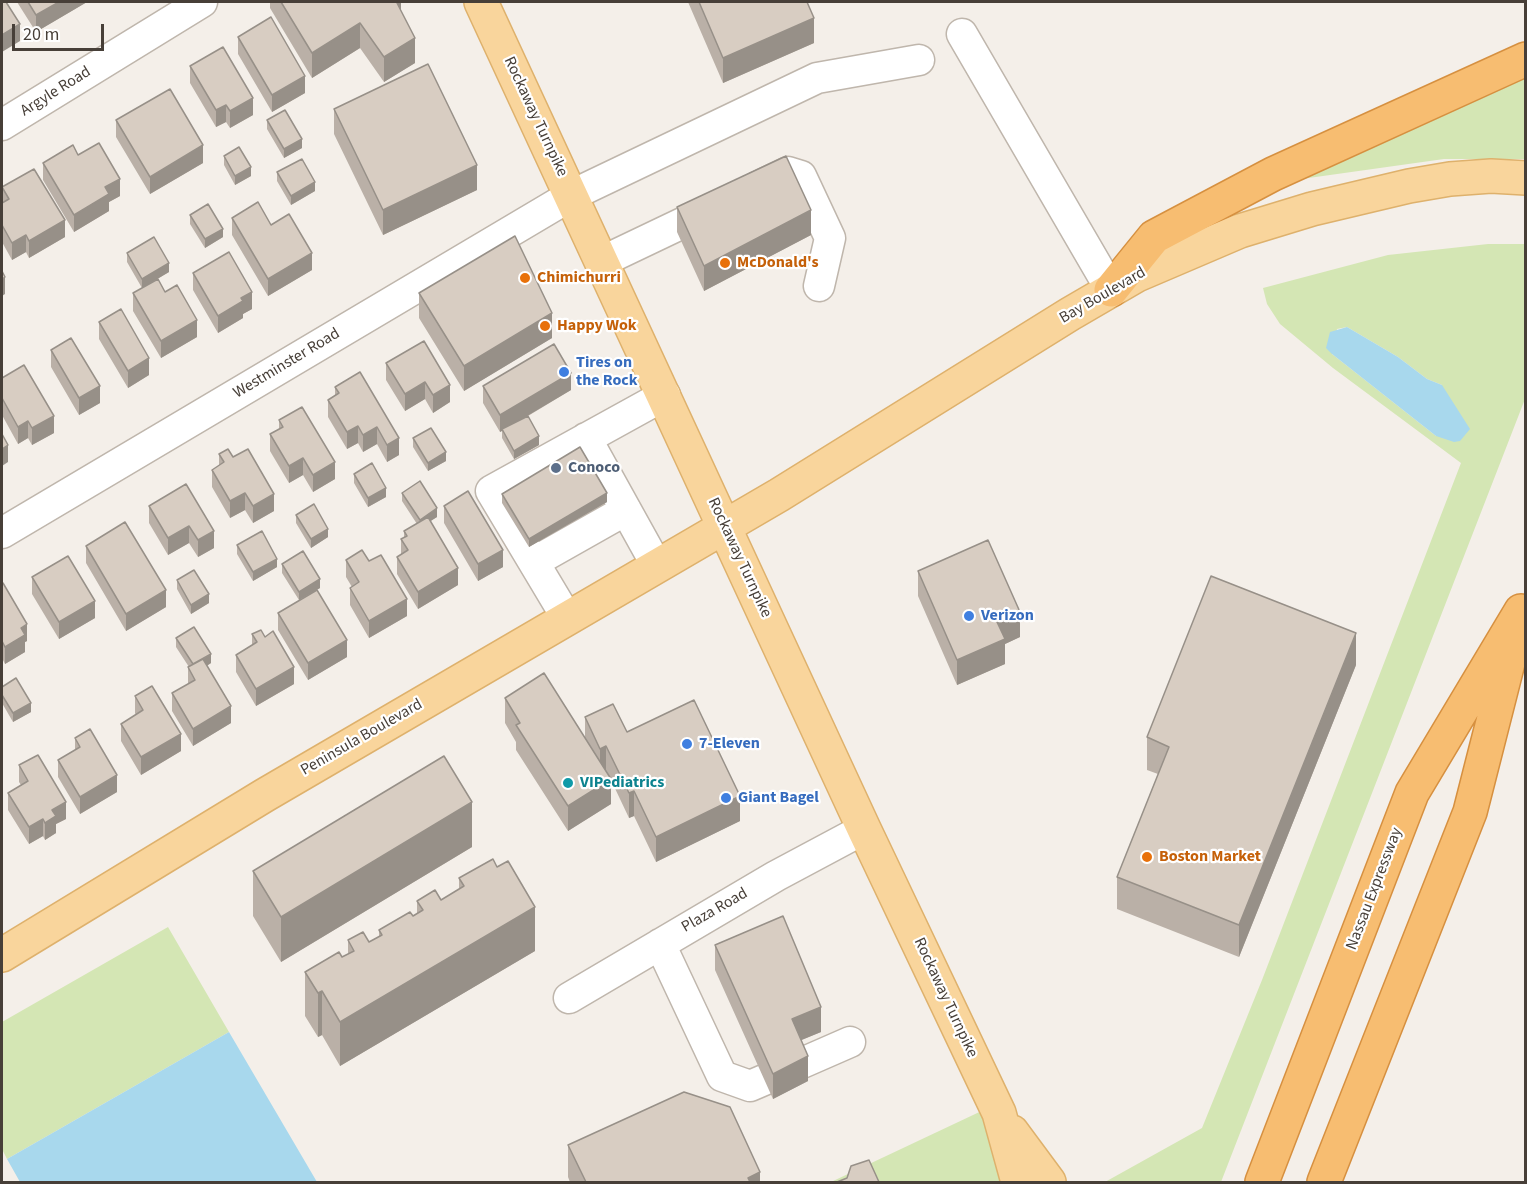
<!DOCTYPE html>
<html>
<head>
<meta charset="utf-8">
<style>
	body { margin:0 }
	#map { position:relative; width:1527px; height:1184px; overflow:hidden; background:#f4efe9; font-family:"Source Sans 3",sans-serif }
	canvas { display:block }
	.frame { position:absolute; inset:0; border:3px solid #473f38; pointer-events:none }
	.scale { position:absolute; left:12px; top:24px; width:92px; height:27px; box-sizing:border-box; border:3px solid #473f38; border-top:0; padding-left:8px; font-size:18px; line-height:21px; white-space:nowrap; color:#473f38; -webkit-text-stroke:4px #fff; paint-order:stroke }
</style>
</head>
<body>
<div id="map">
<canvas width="1527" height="1184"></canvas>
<div class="frame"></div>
<div class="scale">20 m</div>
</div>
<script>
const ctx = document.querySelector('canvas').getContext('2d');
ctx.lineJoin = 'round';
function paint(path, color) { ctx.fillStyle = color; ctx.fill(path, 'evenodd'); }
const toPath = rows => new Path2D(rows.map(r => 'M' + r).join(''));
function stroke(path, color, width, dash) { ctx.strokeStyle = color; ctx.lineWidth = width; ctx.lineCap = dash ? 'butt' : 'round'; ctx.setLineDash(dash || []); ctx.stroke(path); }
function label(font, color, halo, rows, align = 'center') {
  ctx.font = font + ' "Source Sans 3",sans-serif'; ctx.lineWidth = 4.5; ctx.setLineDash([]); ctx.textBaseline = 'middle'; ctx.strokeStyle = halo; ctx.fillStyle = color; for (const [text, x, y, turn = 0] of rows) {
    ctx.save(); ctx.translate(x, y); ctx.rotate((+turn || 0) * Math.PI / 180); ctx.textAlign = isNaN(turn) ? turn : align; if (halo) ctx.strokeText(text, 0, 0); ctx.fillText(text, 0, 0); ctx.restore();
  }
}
paint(toPath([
	[1525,73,1525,159,1444,159,1273,183],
	[1488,244,1525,244,1525,399,1221,1182,1105,1182,1202,1128,1262,980,1461,463,1333,368,1280,324,1267,304,1263,288,1388,255],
	[1347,327,1398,357,1427,379,1442,385,1436,436,1332,354,1337,329],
	[168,927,229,1032,7,1159,2,1149,2,1022],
	[990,1107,1012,1182,831,1182]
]), '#d4e6b4');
paint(toPath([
	[1347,327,1398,357,1427,379,1442,385,1470,429,1460,441,1454,442,1436,436,1332,354,1326,348,1330,332],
	[229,1032,317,1182,20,1182,7,1159]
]), '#a8d8ed');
const minor = toPath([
	[962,34,1111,290],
	[2,125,202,2],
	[757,187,788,172,801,176,830,238,819,286],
	[603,261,714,208],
	[586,438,657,566],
	[2,533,572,195,817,78,919,60],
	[534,562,626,510],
	[567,618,491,491,665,395],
	[660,944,722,1076,750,1086,764,1080],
	[569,998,776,876,864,829],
	[802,1063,850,1042]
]);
const major = toPath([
	[481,2,864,829,999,1113,1018,1182],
	[2,955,265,795,779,495,1070,314,1137,275,1240,231,1312,209,1409,186,1450,179,1491,176,1526,178],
	[1012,1132,1049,1182]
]);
const highway = toPath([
	[1111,290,1154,237,1273,174,1526,59],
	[1262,1182,1412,793,1521,611],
	[1324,1182,1470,812,1512,647]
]);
stroke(minor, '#bfb6ac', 33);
stroke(major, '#deb16c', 36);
stroke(highway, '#d69040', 36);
stroke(minor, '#fff', 30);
stroke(major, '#f9d59c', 33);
stroke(highway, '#f7bd71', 33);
paint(toPath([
	[17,2,87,2,36,32],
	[270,2,401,2,401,12,415,63,384,82,360,48,312,78,270,8],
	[688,2,807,2,814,43,723,83],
	[238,37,305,93,272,112,238,54],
	[190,66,253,115,230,128,226,122,216,127,190,83],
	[334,109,477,190,383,235,334,134],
	[116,120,203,163,150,194,116,137],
	[267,120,302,148,284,158,267,129],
	[78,155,120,196,109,202,109,211,74,232,43,180,43,163],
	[224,156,251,176,235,185,224,165],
	[277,172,315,191,291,205,277,181],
	[2,187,65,237,29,258,26,252,12,260,2,242],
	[677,207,811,235,704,291,677,232],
	[190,215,223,237,205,248,190,224],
	[232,218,271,225,312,270,268,296,232,235],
	[127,253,169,272,142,288,127,262],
	[193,273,252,309,243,314,243,318,218,333,193,290],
	[165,292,197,337,161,358,133,311,133,293],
	[419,293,552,338,464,391,419,318],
	[99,322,149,375,128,388,99,339],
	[424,341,450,402,433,413,425,399,405,411,386,380,386,363],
	[51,350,100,403,79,415,51,367],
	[360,372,399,455,387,462,377,444,363,452,358,443,347,449,328,417,328,400,335,396,335,387],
	[2,378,54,433,32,445,28,438,18,444,2,415],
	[483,386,571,390,528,416,539,445,514,459,502,438,502,431,500,432,483,403],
	[279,420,335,479,313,492,303,475,289,483,270,451,270,434,279,429],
	[413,438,446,461,428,471,413,447],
	[219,454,233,457,274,511,253,523,245,510,230,518,212,487,212,470,219,466],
	[354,474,386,497,368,507,354,483],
	[402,493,437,517,430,521,458,585,418,609,397,574,397,557,401,554,401,539,404,538,404,531,417,524,402,501],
	[502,494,607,502,529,547,502,503],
	[149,506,214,531,214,548,198,557,189,543,168,555,149,523],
	[444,506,503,567,478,581,444,523],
	[296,515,328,537,311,548,296,523],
	[237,545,277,567,253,581,237,554],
	[86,546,166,607,126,631,86,563],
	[346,560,369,561,407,616,369,638,350,605,350,588,352,587,346,577],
	[282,564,320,588,299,600,282,573],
	[918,571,1020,637,1005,644,1005,664,957,685,918,596],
	[32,577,95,618,59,639,32,594],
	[177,580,209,603,191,614,177,589],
	[2,584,27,641,25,642,25,652,5,664,2,658],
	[278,613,347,657,308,680,278,630],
	[252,634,265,637,294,684,256,706,236,672,236,655,252,645],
	[176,638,211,663,207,666,231,723,193,746,172,711,172,693,188,684,188,667,189,667,176,647],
	[1356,665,1239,957,1117,909,1117,877,1158,774,1147,770,1147,737],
	[2,687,31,712,13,722,2,703],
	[135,696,181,751,141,775,121,741,121,724,136,715,135,713],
	[505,698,585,738,585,717,627,732,740,821,656,862,634,816,629,818,611,780,611,804,568,831,516,750,516,742,505,723],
	[75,738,117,792,80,814,58,777,58,760,75,750],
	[19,765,66,819,56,824,56,833,45,840,43,836,29,844,8,810,8,793,21,785,19,782],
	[472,847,281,962,253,916,253,871],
	[459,878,535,951,340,1066,322,1035,318,1037,305,1016,305,972,342,957,348,954,348,940,369,942,379,936,379,930,417,914,417,901,441,900,459,889],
	[715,945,821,1032,801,1040,808,1081,773,1099,715,970],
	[568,1145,760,1182,570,1182,568,1177]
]), '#bab0a7');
paint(toPath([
	[59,2,87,2,36,32,36,15],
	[401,2,401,26,397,3],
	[814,18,814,43,723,83,723,58],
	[360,23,360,48,312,78,312,53],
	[20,24,20,41,2,52,2,35],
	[415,38,415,63,384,82,384,57],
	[305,76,305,93,272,112,272,95],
	[253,98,253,115,230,128,230,111],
	[226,105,226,122,216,127,216,110],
	[302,139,302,148,284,158,284,149],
	[203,145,203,163,150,194,150,177],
	[477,165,477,190,383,235,383,210],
	[251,167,251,176,235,185,235,176],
	[120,179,120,196,109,202,109,211,74,232,74,215,105,187],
	[315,182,315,191,291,205,291,196],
	[811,210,811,235,704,291,704,266],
	[65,220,65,237,29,258,29,241],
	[223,229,223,237,205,248,205,239],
	[26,235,26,252,12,260,12,243],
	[312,253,312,270,268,296,268,279],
	[169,263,169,272,142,288,142,279],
	[5,277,5,294,2,296,2,279],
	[252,292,252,309,243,314,243,318,218,333,218,316,241,298],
	[552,313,552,338,464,391,464,366],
	[197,320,197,337,161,358,161,341],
	[149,358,149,375,128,388,128,371],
	[571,373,571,390,500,432,500,415],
	[425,382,425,399,405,411,405,394],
	[450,385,450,402,433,413,433,395],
	[100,386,100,403,79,415,79,398],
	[54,416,54,433,32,445,32,428],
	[28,421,28,438,18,444,18,427],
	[358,426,358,443,347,449,347,432],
	[377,427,377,444,363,452,363,435],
	[539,436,539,445,514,459,514,451],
	[399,438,399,455,387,462,387,445],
	[8,445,8,462,2,466,2,449],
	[446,452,446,461,428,471,428,463],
	[303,458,303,475,289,483,289,466],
	[335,462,335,479,313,492,313,475],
	[386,488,386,497,368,507,368,498],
	[245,493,245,510,230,518,230,501],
	[607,493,607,502,529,547,529,539],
	[274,494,274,511,253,523,253,506],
	[437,508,437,517,420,528,420,520],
	[189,526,189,543,168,555,168,538],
	[328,529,328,537,311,548,311,539],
	[214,531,214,548,198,557,198,540],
	[503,550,503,567,478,581,478,564],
	[277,559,277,567,253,581,253,572],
	[458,568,458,585,418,609,418,592],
	[320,579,320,588,299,600,299,592],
	[166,590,166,607,126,631,126,614],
	[209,594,209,603,191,614,191,605],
	[407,599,407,616,369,638,369,621],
	[95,601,95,618,59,639,59,622],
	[1020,612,1020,637,1005,644,1005,664,957,685,957,660,997,622],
	[27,624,27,641,25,642,25,652,5,664,5,647,21,628],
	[1356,633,1356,665,1239,957,1239,925],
	[347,640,347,657,308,680,308,663],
	[211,654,211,663,193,674,193,665],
	[294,667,294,684,256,706,256,689],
	[31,703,31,712,13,722,13,713],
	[231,706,231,723,193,746,193,729],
	[181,734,181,751,141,775,141,757],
	[606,746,606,771,600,774,600,749],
	[117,775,117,792,80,814,80,797],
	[611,779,611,804,568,831,568,806],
	[634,791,634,816,629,818,629,793],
	[740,796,740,821,656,862,656,837],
	[66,802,66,819,56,824,56,833,45,840,45,823,52,810],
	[472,802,472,847,281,962,281,917],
	[43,819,43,836,29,844,29,827],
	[535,907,535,951,340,1066,340,1022],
	[322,991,322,1035,318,1037,318,993],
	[821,1007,821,1032,792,1044,792,1019],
	[808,1056,808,1081,773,1099,773,1074],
	[760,1172,760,1182,748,1182,748,1178]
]), '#979088');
const building = toPath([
	[2,2,6,2,20,24,2,35,2,2],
	[28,2,59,2,36,15,28,2],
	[281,2,401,2,397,3,415,38,384,57,360,23,312,53,281,2],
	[699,2,807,2,814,18,723,58,699,2],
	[271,17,305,76,272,95,238,37,271,17],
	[223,47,253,98,230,111,226,105,216,110,190,66,223,47],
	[428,64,477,165,383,210,334,109,428,64],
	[170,89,203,145,150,177,116,120,170,89],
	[285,110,302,139,284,149,267,120,285,110],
	[99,143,120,179,105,187,109,194,74,215,43,163,73,145,78,155,99,143],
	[239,147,251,167,235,176,224,156,239,147],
	[786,156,811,210,704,266,677,207,786,156],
	[302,159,315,182,291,196,277,172,302,159],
	[34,169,65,220,29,241,26,235,12,243,2,225,2,203,9,199,2,187,34,169],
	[258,202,271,225,289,214,312,253,268,279,232,218,258,202],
	[208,204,223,229,205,239,190,215,208,204],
	[515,236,552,313,464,366,419,293,515,236],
	[154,237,169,263,142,279,127,253,154,237],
	[229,252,252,292,241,298,243,301,218,316,193,273,229,252],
	[2,271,5,277,2,279,2,271],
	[158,279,165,292,177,285,197,320,161,341,133,293,158,279],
	[121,309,149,358,128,371,99,322,121,309],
	[71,338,100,386,79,398,51,350,71,338],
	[424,341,450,385,433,395,425,382,405,394,386,363,424,341],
	[554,344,571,373,500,415,483,386,554,344],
	[24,365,54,416,32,428,28,421,18,427,2,398,2,378,24,365],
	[360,372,399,438,387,445,377,427,363,435,358,426,347,432,328,400,339,393,335,387,360,372],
	[302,407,335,462,313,475,303,458,289,466,270,434,283,427,279,420,302,407],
	[528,416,539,436,514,451,502,429,528,416],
	[431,428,446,452,428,463,413,438,431,428],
	[2,434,8,445,2,449,2,434],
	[580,447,607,493,529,539,502,494,580,447],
	[228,449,233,457,248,449,274,494,253,506,245,493,230,501,212,470,224,462,219,454,228,449],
	[372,463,386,488,368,498,354,474,372,463],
	[420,481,437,508,420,520,402,493,420,481],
	[186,484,214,531,198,540,189,526,168,538,149,506,186,484],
	[468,491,503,550,478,564,444,506,468,491],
	[314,504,328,529,311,539,296,515,314,504],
	[428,517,458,568,418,592,397,557,408,550,401,539,407,536,404,531,428,517],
	[125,522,166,590,126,614,86,546,125,522],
	[262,531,277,559,253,572,237,545,262,531],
	[988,540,1020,612,997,622,1005,639,957,660,918,571,988,540],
	[362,550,369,561,381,555,407,599,369,621,350,588,359,582,346,560,362,550],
	[303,551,320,579,299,592,282,564,303,551],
	[68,556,95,601,59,622,32,577,68,556],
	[194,570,209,594,191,605,177,580,194,570],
	[1211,576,1356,633,1239,925,1117,877,1169,747,1147,737,1211,576],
	[3,583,27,624,21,628,25,635,5,647,2,641,2,584,3,583],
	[317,590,347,640,308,663,278,613,317,590],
	[194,627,211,654,193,664,176,638,194,627],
	[261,630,265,637,273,631,294,667,256,689,236,655,257,642,252,634,261,630],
	[203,659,231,706,193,729,172,693,195,680,188,667,203,659],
	[544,673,611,779,568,806,516,725,520,723,505,698,544,673],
	[16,678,31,703,13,713,2,695,2,687,16,678],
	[152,686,181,734,141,757,121,724,143,710,135,696,152,686],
	[694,700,740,796,656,837,634,791,629,793,606,746,600,749,585,717,613,704,627,732,694,700],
	[90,729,117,775,80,797,58,760,80,747,75,738,90,729],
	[38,755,66,802,52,810,56,816,45,823,43,819,29,827,8,793,28,781,19,765,38,755],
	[444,756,472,802,281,917,253,871,444,756],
	[493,859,497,867,508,861,535,907,340,1022,322,991,318,993,305,972,339,952,342,957,354,951,348,940,363,932,369,942,382,935,379,930,410,912,413,916,423,910,417,901,435,890,441,900,464,886,459,878,493,859],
	[783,916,821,1007,792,1019,808,1056,773,1074,715,945,783,916],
	[684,1092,730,1107,760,1172,748,1178,750,1182,586,1182,568,1145,684,1092],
	[869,1160,879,1182,837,1182,847,1178,851,1166,869,1160]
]);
paint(building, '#d8cdc2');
stroke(building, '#979088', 1.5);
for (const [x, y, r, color] of [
	[725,263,6,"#e8710a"],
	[525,278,6,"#e8710a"],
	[545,326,6,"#e8710a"],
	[564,372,6,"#3f7fe0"],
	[556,468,6,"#5c6f8a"],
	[969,616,6,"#3f7fe0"],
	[687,744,6,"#3f7fe0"],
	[568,783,6,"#0f9aa8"],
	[726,798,6,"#3f7fe0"],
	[1147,857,6,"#e8710a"]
]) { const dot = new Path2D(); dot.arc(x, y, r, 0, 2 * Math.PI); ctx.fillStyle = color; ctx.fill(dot); stroke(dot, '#fff', 2); }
label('16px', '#473f38', '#fff', [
	["Argyle Road",56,92,-32],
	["Rockaway Turnpike",535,117,65],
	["Bay Boulevard",1103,296,-30],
	["Westminster Road",287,364,-31],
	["Rockaway Turnpike",739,558,65],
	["Peninsula Boulevard",362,738,-30],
	["Nassau Expressway",1375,889,-69],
	["Plaza Road",715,911,-30],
	["Rockaway Turnpike",945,998,65]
]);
label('bold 16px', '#c56008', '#fff', [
	["McDonald's",737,263],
	["Chimichurri",537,278],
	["Happy Wok",557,326],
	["Boston Market",1159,857]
], 'left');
label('bold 16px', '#366cbe', '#fff', [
	["Tires on",576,363],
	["the Rock",576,381],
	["Verizon",981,616],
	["7-Eleven",699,744],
	["Giant Bagel",738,798]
], 'left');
label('bold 16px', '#4e5e75', '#fff', [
	["Conoco",568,468]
], 'left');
label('bold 16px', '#0d838f', '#fff', [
	["VIPediatrics",580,783]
], 'left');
</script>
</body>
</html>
